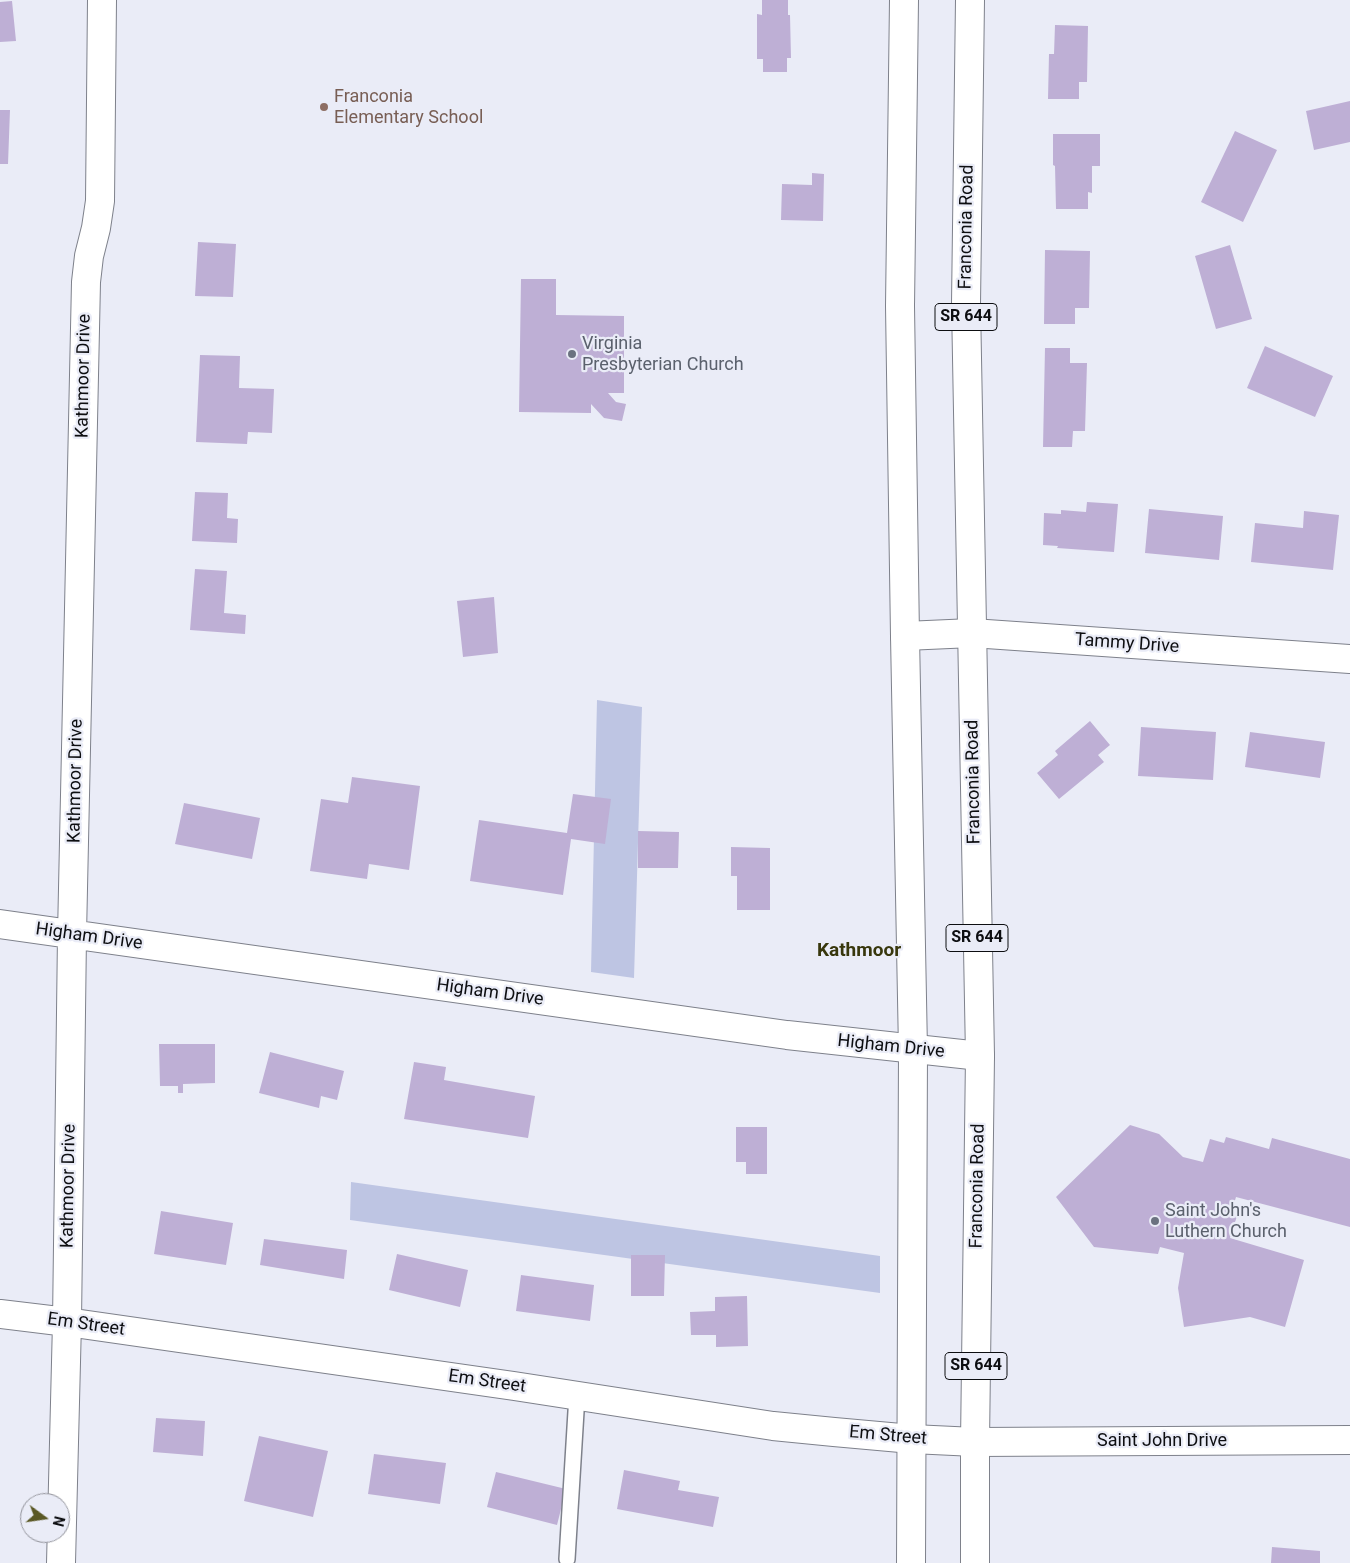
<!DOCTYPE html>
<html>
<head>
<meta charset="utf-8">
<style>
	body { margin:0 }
	#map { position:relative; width:1350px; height:1563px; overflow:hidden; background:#eaecf7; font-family:Roboto,sans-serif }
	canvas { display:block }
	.north { position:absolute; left:20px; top:1493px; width:50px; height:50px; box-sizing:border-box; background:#eaecf7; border:1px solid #92939b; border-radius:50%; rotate:104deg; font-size:14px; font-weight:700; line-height:20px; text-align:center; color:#0d0e11 }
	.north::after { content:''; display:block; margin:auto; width:18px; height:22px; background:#5a5825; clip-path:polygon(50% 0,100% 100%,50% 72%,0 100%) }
</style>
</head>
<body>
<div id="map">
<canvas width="1350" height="1563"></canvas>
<div class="north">N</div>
</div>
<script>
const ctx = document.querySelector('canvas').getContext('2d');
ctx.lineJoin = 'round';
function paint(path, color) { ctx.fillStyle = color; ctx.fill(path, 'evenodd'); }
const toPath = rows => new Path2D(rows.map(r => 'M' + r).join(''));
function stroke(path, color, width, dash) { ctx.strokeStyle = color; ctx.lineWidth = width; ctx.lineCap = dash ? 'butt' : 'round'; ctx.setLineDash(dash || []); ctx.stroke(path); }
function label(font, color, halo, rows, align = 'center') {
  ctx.font = font + ' Roboto,sans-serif'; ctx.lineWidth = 4.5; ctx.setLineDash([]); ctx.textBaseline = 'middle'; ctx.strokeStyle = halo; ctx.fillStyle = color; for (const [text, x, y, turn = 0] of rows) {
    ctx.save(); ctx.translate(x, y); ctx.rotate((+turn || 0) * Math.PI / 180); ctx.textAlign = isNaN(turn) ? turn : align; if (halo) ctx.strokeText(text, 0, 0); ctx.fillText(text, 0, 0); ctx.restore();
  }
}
paint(toPath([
	[597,700,642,707,634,978,591,972],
	[351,1182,880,1256,880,1293,350,1220]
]), '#bec5e3');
paint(toPath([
	[762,0,788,0,788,15,790,15,791,58,787,58,787,72,763,72,763,59,757,59,757,14,762,15],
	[12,1,16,41,0,42,0,2],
	[1055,25,1088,26,1087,82,1079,82,1079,99,1048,99,1049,54,1054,54],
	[1350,101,1350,142,1314,150,1306,111],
	[0,110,10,110,8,164,0,164],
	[1235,131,1277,150,1243,222,1201,202],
	[1053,134,1100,134,1100,166,1092,166,1092,193,1088,192,1088,209,1056,209,1055,166,1053,165],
	[812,173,824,174,823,221,781,220,782,184,812,185],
	[198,242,236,244,233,297,195,296],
	[1230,245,1252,319,1216,329,1195,256],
	[1045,250,1090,251,1089,308,1075,308,1075,324,1044,324],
	[521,279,556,279,556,315,624,316,624,393,608,393,616,402,626,404,622,421,604,418,591,404,591,413,519,412],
	[1265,346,1333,376,1315,417,1247,388],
	[1045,348,1070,348,1070,363,1087,363,1085,431,1073,431,1072,447,1043,447],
	[200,355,240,356,239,388,274,389,272,433,248,432,247,444,196,442],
	[195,492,228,493,227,518,238,519,237,543,192,541],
	[1087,502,1118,504,1114,552,1057,548,1058,546,1043,545,1044,513,1061,514,1061,510,1086,512],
	[1149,509,1223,516,1219,560,1145,553],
	[1304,511,1339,515,1333,570,1251,562,1255,523,1303,528],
	[195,569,227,571,224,613,246,615,245,634,190,630],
	[494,597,498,653,463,657,457,601],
	[1090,721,1110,745,1098,755,1104,762,1059,799,1037,773,1058,755,1055,751],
	[1141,727,1216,732,1213,780,1138,776],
	[1250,732,1325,742,1320,778,1245,767],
	[352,777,420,786,409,870,369,864,367,879,310,871,321,799,348,803],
	[573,794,611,799,605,844,571,839,563,895,470,881,479,820,567,833],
	[184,803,260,818,252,859,175,844],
	[638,831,679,832,678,868,638,868],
	[731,847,770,848,770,910,737,910,737,876,731,876],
	[159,1044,215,1044,215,1083,183,1084,183,1093,178,1093,178,1086,160,1086],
	[270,1052,344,1071,337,1100,321,1096,319,1108,259,1093],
	[414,1062,446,1067,444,1080,535,1096,528,1138,404,1119],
	[1130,1125,1159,1134,1183,1157,1203,1162,1210,1139,1224,1143,1226,1137,1269,1149,1272,1138,1350,1159,1350,1227,1236,1197,1231,1214,1237,1216,1230,1238,1304,1260,1285,1327,1250,1317,1184,1327,1178,1288,1184,1253,1160,1247,1158,1254,1094,1247,1056,1197],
	[736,1127,767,1127,767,1174,746,1174,746,1162,736,1162],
	[161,1211,233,1223,226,1265,154,1254],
	[264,1239,347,1250,344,1279,260,1265],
	[397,1254,468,1270,460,1307,389,1290],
	[631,1255,665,1255,664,1296,631,1296],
	[521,1275,594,1285,590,1321,516,1311],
	[747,1296,748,1346,716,1347,716,1335,691,1335,690,1312,715,1311,715,1297],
	[156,1418,205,1421,203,1456,153,1452],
	[259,1436,328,1451,313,1517,244,1501],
	[374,1454,446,1463,440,1504,368,1494],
	[624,1470,680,1481,678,1490,719,1497,713,1527,617,1509],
	[496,1472,566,1489,557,1525,487,1507],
	[1272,1547,1320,1551,1320,1563,1271,1563]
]), '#beafd5');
const lane = toPath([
	[567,1559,577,1395]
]);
const street = toPath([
	[905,636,972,633,1350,659],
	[0,924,787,1035,980,1056],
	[0,1314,67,1322,514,1386,773,1426,834,1432,912,1439,975,1442,1350,1440],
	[61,1563,67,1322,72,935,86,282,89,256,96,228,100,201,102,0]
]);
const primary = toPath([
	[904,0,900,306,905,636,913,1050,911,1563],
	[970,0,966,304,980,1056,975,1442,975,1563]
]);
stroke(lane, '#7e818b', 18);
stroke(street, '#7e818b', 30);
stroke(primary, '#7e818b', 30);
stroke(lane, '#fff', 15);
stroke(street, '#fff', 28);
stroke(primary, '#fff', 28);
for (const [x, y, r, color] of [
	[324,107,5,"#8d6e63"],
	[572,354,5,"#6b7280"],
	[1155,1221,5,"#6b7280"]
]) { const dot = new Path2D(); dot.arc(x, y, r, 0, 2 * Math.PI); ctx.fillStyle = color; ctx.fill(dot); stroke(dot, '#eaecf7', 2); }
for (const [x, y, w] of [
	[966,317,62],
	[977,938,62],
	[976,1366,62]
]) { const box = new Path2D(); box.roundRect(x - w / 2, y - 13.5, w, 27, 4); ctx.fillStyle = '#eaecf7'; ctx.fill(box); stroke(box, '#0d0e11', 1); }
label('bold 16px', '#0d0e11', null, [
	["SR 644",966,317],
	["SR 644",977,938],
	["SR 644",976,1366]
]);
label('18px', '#785e54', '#eaecf7', [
	["Franconia",334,97],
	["Elementary School",334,118]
], 'left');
label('18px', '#0d0e11', '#eaecf7', [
	["Franconia Road",967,227,-89],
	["Kathmoor Drive",84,376,-89],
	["Tammy Drive",1127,644,4],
	["Kathmoor Drive",76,781,-89],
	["Franconia Road",974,782,-91],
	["Higham Drive",89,937,8],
	["Higham Drive",490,993,8],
	["Higham Drive",891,1047,6],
	["Kathmoor Drive",69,1186,-89],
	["Franconia Road",978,1186,-89],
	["Em Street",86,1325,8],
	["Em Street",487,1382,8],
	["Em Street",888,1436,5],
	["Saint John Drive",1162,1441]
]);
label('18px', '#5b616d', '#eaecf7', [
	["Virginia",582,344],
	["Presbyterian Church",582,365],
	["Saint John's",1165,1211],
	["Luthern Church",1165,1232]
], 'left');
label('bold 19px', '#38370d', '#eaecf7', [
	["Kathmoor",859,951]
]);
</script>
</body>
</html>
